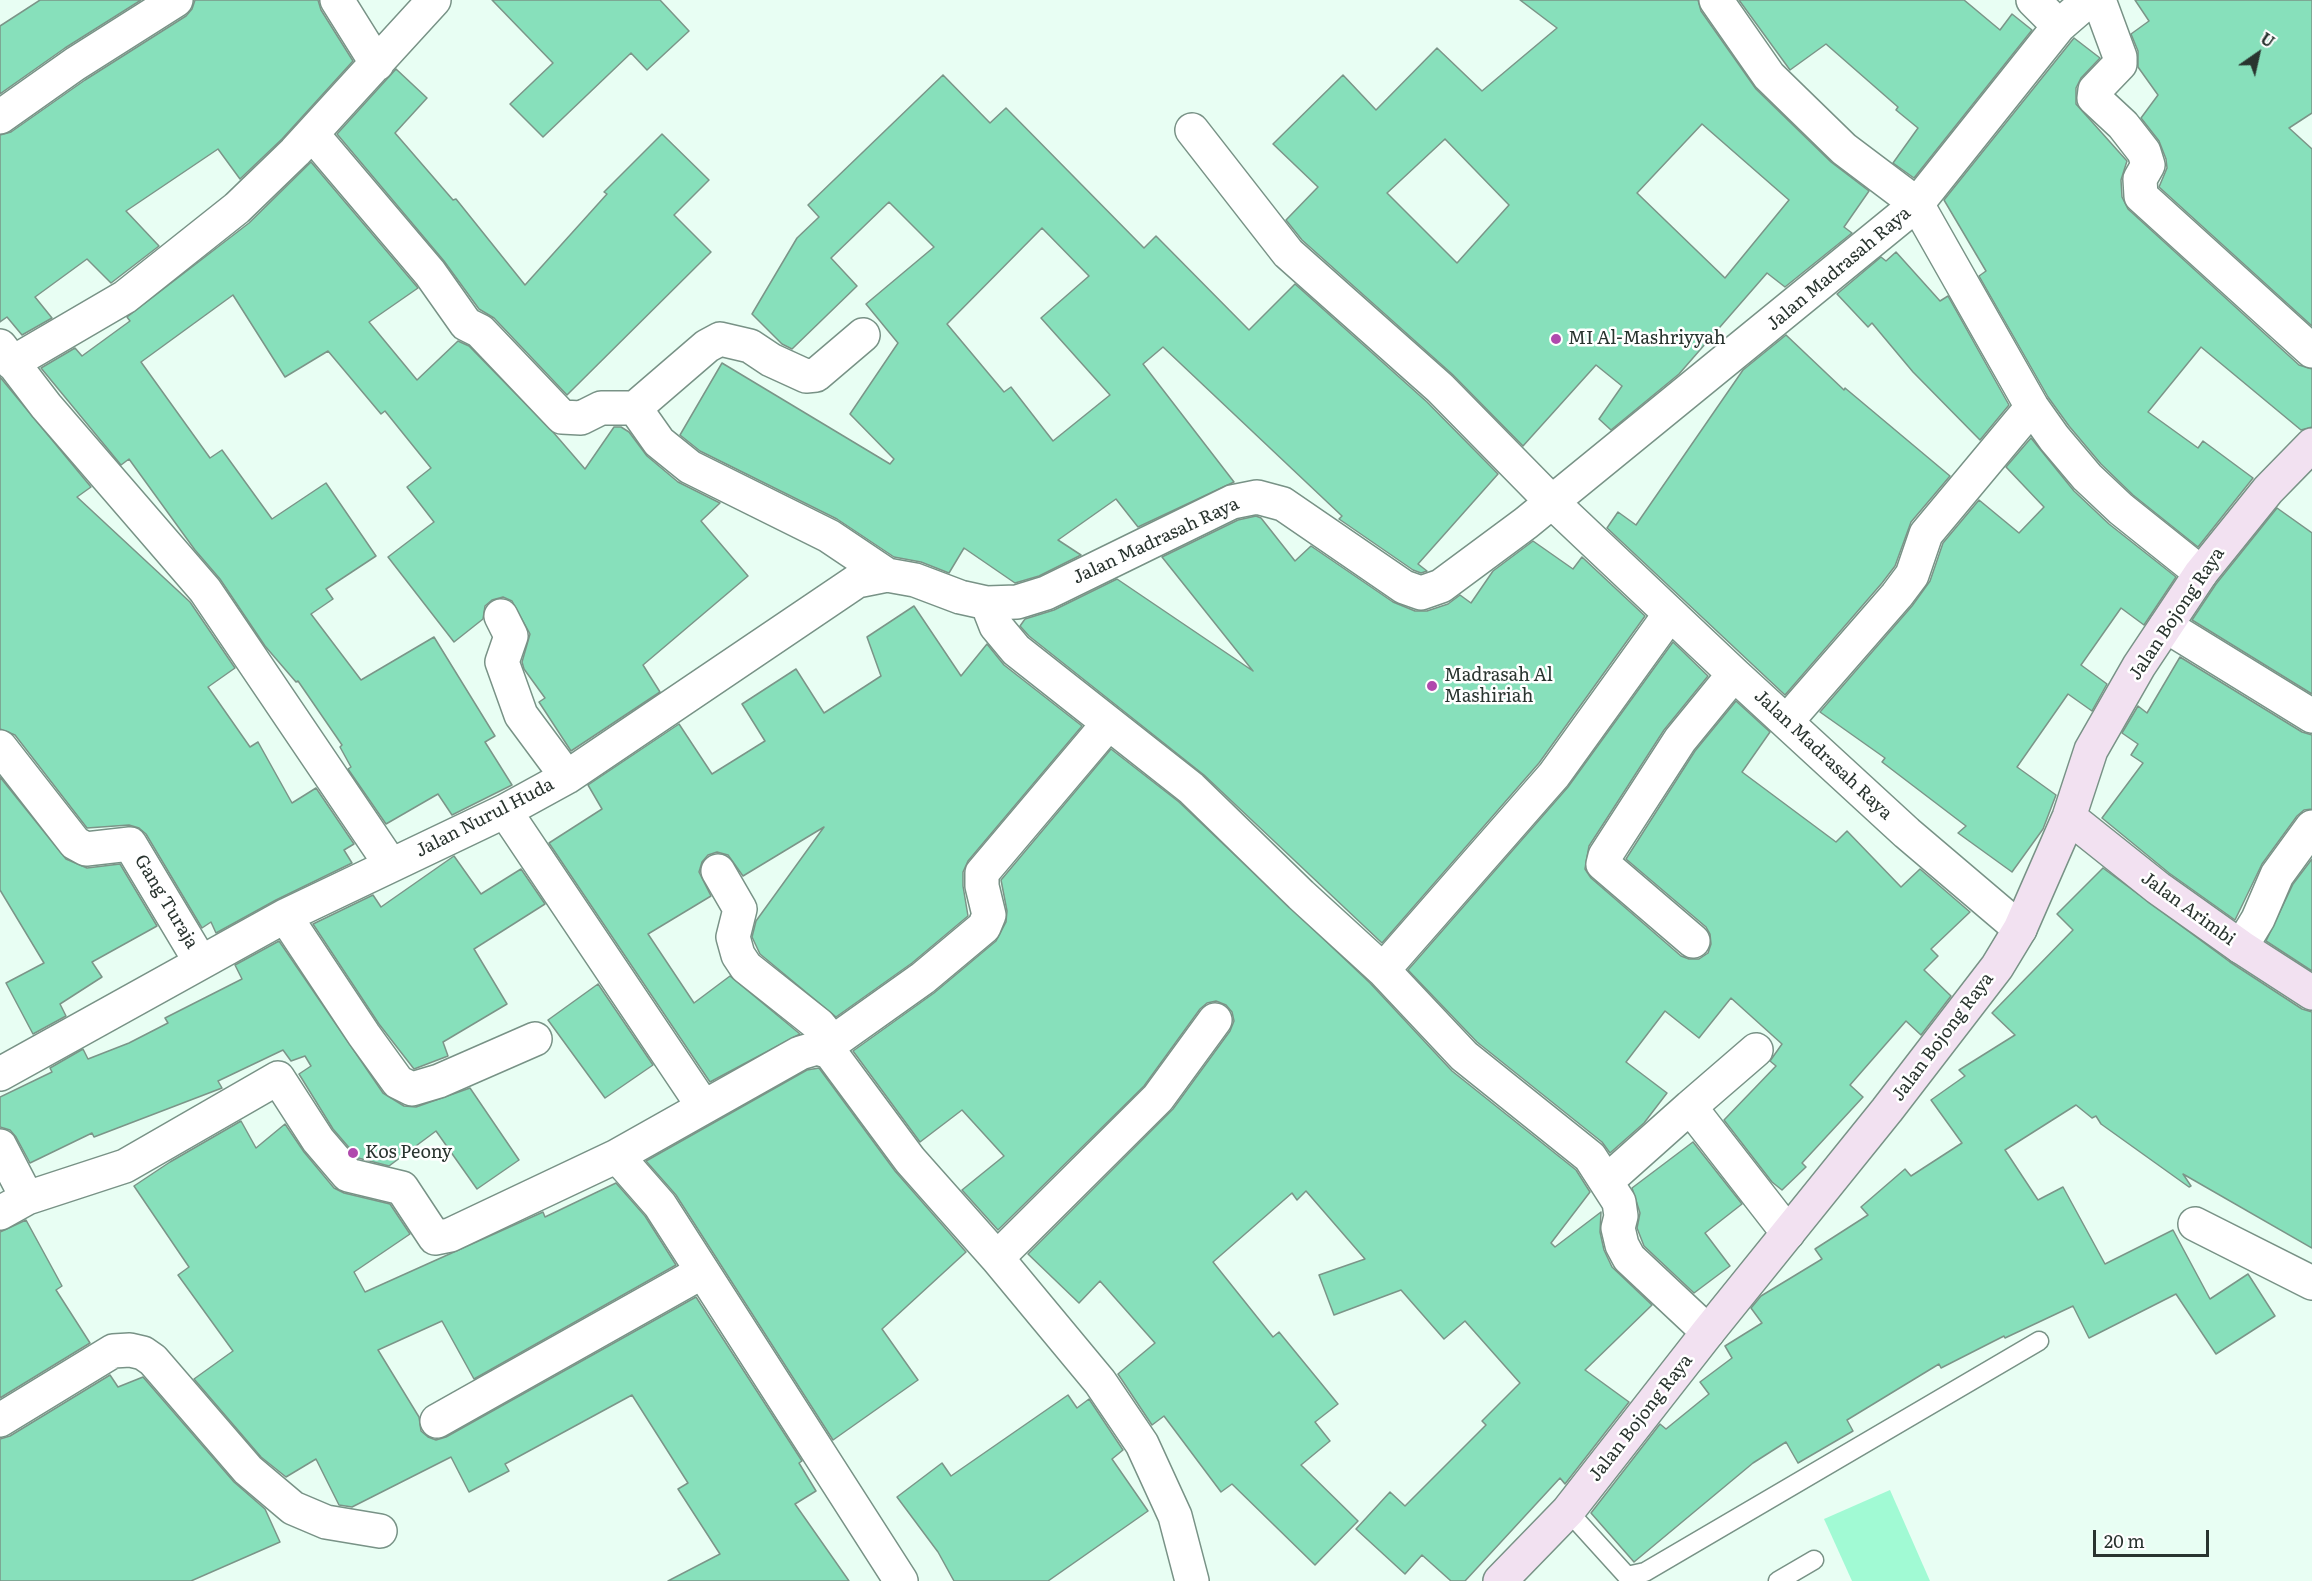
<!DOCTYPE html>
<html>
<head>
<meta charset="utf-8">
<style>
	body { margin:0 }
	#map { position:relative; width:2312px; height:1581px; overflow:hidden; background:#e8fef3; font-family:Literata,serif }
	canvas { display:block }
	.north { position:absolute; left:2228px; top:24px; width:60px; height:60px; -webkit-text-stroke:4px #fff; paint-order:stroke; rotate:34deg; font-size:16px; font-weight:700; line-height:24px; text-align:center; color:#29342f }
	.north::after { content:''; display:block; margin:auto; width:21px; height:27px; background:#29342f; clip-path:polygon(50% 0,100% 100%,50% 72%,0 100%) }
	.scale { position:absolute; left:2093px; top:1530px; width:116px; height:27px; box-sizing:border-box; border:3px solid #29342f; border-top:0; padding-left:8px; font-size:18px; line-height:21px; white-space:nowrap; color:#29342f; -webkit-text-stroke:4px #fff; paint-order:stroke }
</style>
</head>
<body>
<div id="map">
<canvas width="2312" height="1581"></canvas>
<div class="north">U</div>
<div class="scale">20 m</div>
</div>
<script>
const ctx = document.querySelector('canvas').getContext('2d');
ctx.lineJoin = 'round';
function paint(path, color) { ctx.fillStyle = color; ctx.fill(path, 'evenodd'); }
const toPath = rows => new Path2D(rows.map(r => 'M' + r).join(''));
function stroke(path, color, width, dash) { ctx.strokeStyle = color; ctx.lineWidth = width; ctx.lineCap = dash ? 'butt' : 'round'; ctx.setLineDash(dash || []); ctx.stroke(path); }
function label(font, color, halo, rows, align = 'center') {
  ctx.font = font + ' Literata,serif'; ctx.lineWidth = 5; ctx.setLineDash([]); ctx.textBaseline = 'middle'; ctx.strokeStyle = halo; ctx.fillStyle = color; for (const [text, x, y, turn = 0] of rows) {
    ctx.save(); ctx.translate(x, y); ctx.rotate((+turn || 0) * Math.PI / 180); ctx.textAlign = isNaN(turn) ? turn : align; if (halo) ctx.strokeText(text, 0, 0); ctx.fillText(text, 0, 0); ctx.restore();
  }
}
paint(toPath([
	[1890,1490,1930,1581,1852,1581,1824,1519]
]), '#a1fad4');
const building = toPath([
	[40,0,141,0,65,48,0,94,0,26,40,0],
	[195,0,318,0,321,10,353,61,282,139,240,179,218,149,126,211,159,246,111,283,87,259,35,297,52,318,22,335,7,317,0,322,0,135,11,132,85,80,186,16,192,9,195,0],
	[492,0,660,0,689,31,647,70,631,53,543,137,510,104,553,63,492,0],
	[1520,0,1698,0,1701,11,1756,89,1831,162,1869,191,1844,227,1852,233,1785,287,1767,273,1679,374,1611,430,1599,419,1622,386,1596,365,1523,446,1452,374,1302,240,1286,220,1318,187,1273,144,1343,75,1376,110,1437,48,1482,91,1557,28,1520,0],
	[1702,124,1789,200,1725,278,1637,193,1702,124],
	[1445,139,1509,205,1457,263,1387,193,1445,139],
	[1739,0,1964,0,2000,30,2012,14,2032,30,1914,178,1893,163,1918,128,1896,110,1898,107,1826,44,1790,70,1739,0],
	[2135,0,2312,0,2312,113,2289,128,2312,149,2312,326,2159,187,2167,168,2166,159,2159,141,2141,118,2158,95,2138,67,2138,51,2131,34,2149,21,2135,0],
	[2074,38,2100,58,2081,78,2076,88,2076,104,2127,161,2121,180,2122,197,2128,209,2299,365,2312,369,2312,427,2301,430,2201,347,2148,412,2198,448,2203,441,2253,478,2198,547,2133,495,2101,464,2069,426,2048,397,1979,276,1986,271,1944,200,2074,38],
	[396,69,427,98,395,133,453,200,456,199,525,285,607,194,604,192,662,134,709,180,674,215,711,252,567,395,494,318,479,309,444,261,337,134,396,69],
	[943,75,990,123,1006,108,1144,248,1156,236,1249,330,1295,284,1427,402,1498,474,1418,564,1427,571,1421,573,1413,570,1339,519,1342,516,1163,347,1143,364,1234,482,1138,527,1116,499,1058,540,1081,555,1039,576,1015,583,964,548,949,573,921,562,894,557,837,519,700,451,680,435,722,363,890,464,894,459,850,414,898,343,866,304,934,247,889,202,831,258,857,286,792,349,782,344,752,314,797,238,819,217,808,205,943,75],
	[1042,228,1089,276,1041,318,1110,395,1053,441,1011,387,1004,392,947,324,1042,228],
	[311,162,418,288,369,322,417,380,458,341,469,346,553,432,585,469,614,427,621,427,629,432,647,456,678,482,720,503,701,521,748,576,643,665,660,692,571,751,539,702,545,698,524,669,522,662,530,634,512,601,503,597,492,600,485,606,483,619,454,642,388,557,434,522,407,487,431,468,385,411,381,414,328,351,285,377,233,295,141,362,210,458,222,450,272,519,326,483,376,556,326,589,333,599,311,614,361,680,434,637,495,736,485,742,512,785,452,815,438,794,386,824,348,769,351,767,340,747,342,745,298,681,296,682,265,646,220,579,195,550,129,459,121,465,41,368,75,348,82,356,130,321,127,317,249,223,311,162],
	[1896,252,1940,301,1948,296,2009,405,1980,440,1913,372,1872,323,1868,327,1837,294,1881,257,1886,261,1896,252],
	[1786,335,1844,390,1845,388,1950,476,1911,522,1895,566,1882,583,1785,695,1607,528,1618,512,1636,525,1743,370,1786,335],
	[0,377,91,487,77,497,190,602,235,668,208,687,250,747,258,742,292,803,316,788,354,844,344,850,352,863,276,900,216,933,211,922,202,928,146,834,139,828,129,825,87,828,15,735,0,729,0,377],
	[2031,438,2074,491,2109,524,2176,577,2144,625,2121,608,2081,665,2107,684,2092,711,2068,694,2017,767,2056,795,2043,829,2012,872,1958,833,1966,826,1882,762,1885,758,1820,712,1912,606,1930,581,1943,543,1979,500,2019,533,2044,507,2006,467,2031,438],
	[2277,508,2312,533,2312,694,2192,620,2216,584,2277,508],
	[1256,516,1261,518,1295,561,1311,546,1393,602,1415,611,1427,611,1448,604,1460,595,1471,603,1493,571,1533,541,1573,569,1582,557,1645,616,1539,763,1382,943,1204,775,1029,636,1020,626,1025,619,1054,610,1117,579,1253,671,1162,557,1238,520,1256,516],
	[914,606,961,676,987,644,1004,665,1082,726,968,861,963,872,963,886,968,916,912,963,836,1017,760,954,752,937,756,921,824,827,743,876,728,855,717,852,708,855,702,862,699,872,711,896,648,934,694,1003,730,976,800,1034,710,1082,549,843,602,809,588,785,679,724,712,774,765,741,742,704,796,669,824,713,881,676,867,637,914,606],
	[1673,642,1708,676,1664,730,1589,846,1585,869,1591,878,1681,956,1689,959,1699,959,1708,953,1711,944,1710,934,1706,927,1626,859,1695,751,1736,701,1770,732,1742,772,1836,842,1847,831,1901,887,1920,869,1970,912,1931,949,1938,956,1924,970,1951,996,1921,1035,1906,1021,1850,1085,1863,1097,1802,1163,1806,1167,1782,1190,1772,1182,1724,1120,1776,1066,1770,1061,1782,1044,1731,998,1699,1038,1665,1011,1626,1062,1667,1093,1644,1123,1610,1153,1602,1142,1477,1042,1408,970,1568,787,1673,642],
	[2180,657,2302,732,2312,735,2312,809,2304,810,2297,816,2262,864,2235,920,2169,873,2102,818,2143,763,2131,755,2138,744,2122,733,2138,706,2147,713,2180,657],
	[1111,749,1179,802,1370,983,1452,1071,1576,1170,1590,1192,1551,1243,1555,1247,1601,1212,1600,1232,1604,1250,1612,1267,1652,1305,1585,1370,1629,1402,1565,1484,1560,1478,1465,1581,1451,1581,1422,1555,1405,1574,1356,1529,1390,1492,1405,1506,1486,1425,1482,1421,1520,1383,1465,1321,1444,1339,1401,1290,1334,1315,1319,1275,1365,1259,1306,1191,1297,1200,1292,1193,1213,1262,1273,1337,1279,1332,1338,1404,1315,1422,1330,1441,1301,1465,1358,1521,1315,1565,1232,1484,1221,1492,1164,1416,1152,1425,1118,1374,1155,1343,1100,1281,1079,1303,1028,1254,1173,1109,1230,1031,1234,1021,1232,1012,1226,1005,1216,1001,1207,1003,1200,1009,1144,1086,998,1230,962,1190,1004,1156,962,1110,920,1142,853,1051,934,993,996,941,1006,922,1007,911,1001,880,1111,749],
	[0,777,66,859,87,868,120,864,157,926,92,962,102,977,60,1004,66,1016,33,1034,6,983,44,963,0,890,0,777],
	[454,856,481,894,521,869,545,904,474,949,507,1004,443,1042,448,1056,414,1069,379,1024,313,924,373,895,381,907,454,856],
	[2312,859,2312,971,2266,941,2293,884,2312,859],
	[2103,868,2230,962,2302,1009,2312,1012,2312,1248,2183,1174,2191,1186,2189,1187,2101,1124,2096,1116,2092,1118,2076,1105,2005,1150,2038,1200,2063,1187,2105,1264,2173,1230,2210,1299,2248,1274,2275,1316,2216,1354,2176,1294,2089,1338,2073,1306,2005,1338,2004,1336,1941,1368,1939,1364,1847,1420,1853,1431,1798,1463,1786,1442,1753,1463,1634,1562,1591,1513,1660,1424,1666,1429,1709,1394,1700,1382,1732,1358,1725,1346,1762,1323,1751,1308,1761,1296,1822,1259,1815,1249,1868,1215,1861,1207,1905,1169,1911,1176,1962,1143,1931,1100,1965,1076,1959,1070,2015,1035,1992,1013,2073,930,2057,914,2103,868],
	[279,941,383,1093,404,1106,416,1107,470,1088,519,1160,477,1189,436,1131,389,1166,358,1158,333,1129,299,1074,311,1066,305,1056,291,1061,283,1050,218,1081,222,1088,94,1137,92,1133,30,1163,16,1137,10,1130,0,1127,0,1097,52,1072,50,1068,83,1049,88,1059,129,1043,168,1023,165,1018,242,979,235,965,279,941],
	[598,984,653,1065,605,1098,548,1020,598,984],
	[819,1068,895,1171,966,1252,882,1329,918,1380,833,1440,676,1195,646,1161,807,1070,819,1068],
	[241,1121,256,1148,285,1124,304,1152,334,1188,344,1193,390,1204,410,1234,354,1272,365,1292,543,1212,545,1217,616,1183,645,1216,676,1265,474,1379,442,1321,378,1350,419,1417,421,1431,428,1437,436,1440,446,1437,696,1297,802,1461,799,1463,816,1491,795,1504,849,1581,668,1581,720,1554,678,1489,688,1483,632,1395,505,1464,509,1471,469,1492,451,1457,352,1507,339,1505,316,1459,286,1477,261,1457,194,1379,233,1351,178,1275,189,1267,134,1186,170,1162,241,1121],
	[1693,1142,1742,1204,1705,1233,1730,1266,1694,1293,1644,1246,1637,1228,1640,1213,1632,1188,1693,1142],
	[26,1220,62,1286,56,1290,90,1343,0,1398,0,1232,26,1220],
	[110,1375,118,1387,143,1377,234,1482,265,1509,280,1542,191,1581,0,1581,0,1439,10,1436,110,1375],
	[1068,1395,1077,1408,1089,1399,1123,1450,1112,1459,1148,1511,1048,1581,954,1581,938,1552,897,1497,942,1463,951,1476,1068,1395]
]);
paint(building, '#87e0bb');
stroke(building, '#7b9588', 1.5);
const lane = toPath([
	[1568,1511,1627,1576,1645,1572,2039,1341],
	[1778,1581,1814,1560]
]);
const street = toPath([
	[337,0,377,64],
	[1716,0,1769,76,1844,149,1917,204,2032,407,2054,438,2087,477,2121,509,2201,573],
	[2033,0,2059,26],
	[2099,0,2120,57,2120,64,2095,90,2094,98,2123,125,2144,152,2148,165,2140,179,2141,196,2312,351],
	[0,117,75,64,176,0],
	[1192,130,1288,253,1440,388,1552,502,1734,674,1907,833,2020,929],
	[312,134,430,273,466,324,480,331,562,417,581,418,601,408,635,408],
	[863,335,816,375,806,376,771,360,750,346,720,339,707,346,635,408,659,442,690,467,829,536,887,575],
	[0,346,46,406,205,590,391,865],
	[12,363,125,297,237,208,295,152,434,0],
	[987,603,996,626,1016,650,1191,788,1301,895,1383,970,1464,1056,1590,1157,1619,1202,1621,1216,1618,1228,1622,1245,1629,1258,1708,1332],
	[501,616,511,636,502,662,521,715,567,777],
	[2166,626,2312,716],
	[1787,721,1897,595,1912,575,1926,534,2032,407],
	[0,747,75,843,86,849,130,844,200,961],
	[505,811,703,1106],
	[718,871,740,909,733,937,738,955,746,967,819,1025,833,1042],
	[285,916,364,1035,398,1082,412,1089,439,1081,535,1039],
	[1693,941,1603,864,1605,856,1680,740,1734,674],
	[2241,947,2258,919,2277,875,2312,827],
	[1383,970,1554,775,1670,614],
	[830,1052,910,1160,997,1258,1100,1382,1142,1444,1175,1516,1192,1581],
	[0,1074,285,916,505,811,567,777,857,581,887,575,915,580,960,597,987,603,1017,602,1046,593,1232,502,1257,497,1283,504,1404,587,1421,593,1441,586,1526,523,1917,204,2059,26,2089,0],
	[1690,1107,1756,1050],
	[0,1146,27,1198],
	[617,1156,800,1053,817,1048,830,1052,833,1042,923,978,984,927,989,915,982,886,982,873,1108,724],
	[1607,1181,1690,1107,1788,1233],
	[0,1213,27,1198,125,1166,278,1078,318,1140,348,1175,402,1188,435,1238,450,1235,617,1156,660,1205,901,1581],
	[2195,1224,2312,1283],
	[997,1258,1158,1098,1215,1020],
	[0,1420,113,1351,130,1350,143,1353,153,1360,248,1470,293,1508,326,1522,380,1531],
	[437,1421,702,1272]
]);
const secondary = toPath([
	[2069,817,2158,888,2241,947,2312,993],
	[1500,1581,1568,1511,1708,1332,1887,1110,1997,967,2020,929,2069,817,2091,750,2139,666,2201,573,2268,490,2312,445]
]);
stroke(lane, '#789286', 21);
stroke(street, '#789286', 36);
stroke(secondary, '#789286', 36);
stroke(lane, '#fff', 18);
stroke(street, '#fff', 33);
stroke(secondary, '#f2e1f1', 33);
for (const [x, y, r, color] of [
	[1556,339,6,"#b049ad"],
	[1432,686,6,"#b049ad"],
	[353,1153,6,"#b049ad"]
]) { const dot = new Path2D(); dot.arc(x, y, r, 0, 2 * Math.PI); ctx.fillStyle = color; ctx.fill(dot); stroke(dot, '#fff', 2); }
label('18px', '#29342f', '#fff', [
	["Jalan Madrasah Raya",1839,269,-40],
	["Jalan Madrasah Raya",1156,541,-25],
	["Jalan Bojong Raya",2177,614,-56],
	["Jalan Madrasah Raya",1823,755,43],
	["Jalan Nurul Huda",485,818,-27],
	["Gang Turaja",166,902,59],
	["Jalan Arimbi",2188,909,36],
	["Jalan Bojong Raya",1943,1037,-53],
	["Jalan Bojong Raya",1641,1418,-52]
]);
label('18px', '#29342f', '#fff', [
	["MI Al-Mashriyyah",1568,339],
	["Madrasah Al",1444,676],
	["Mashiriah",1444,697],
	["Kos Peony",365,1153]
], 'left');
</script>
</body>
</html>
